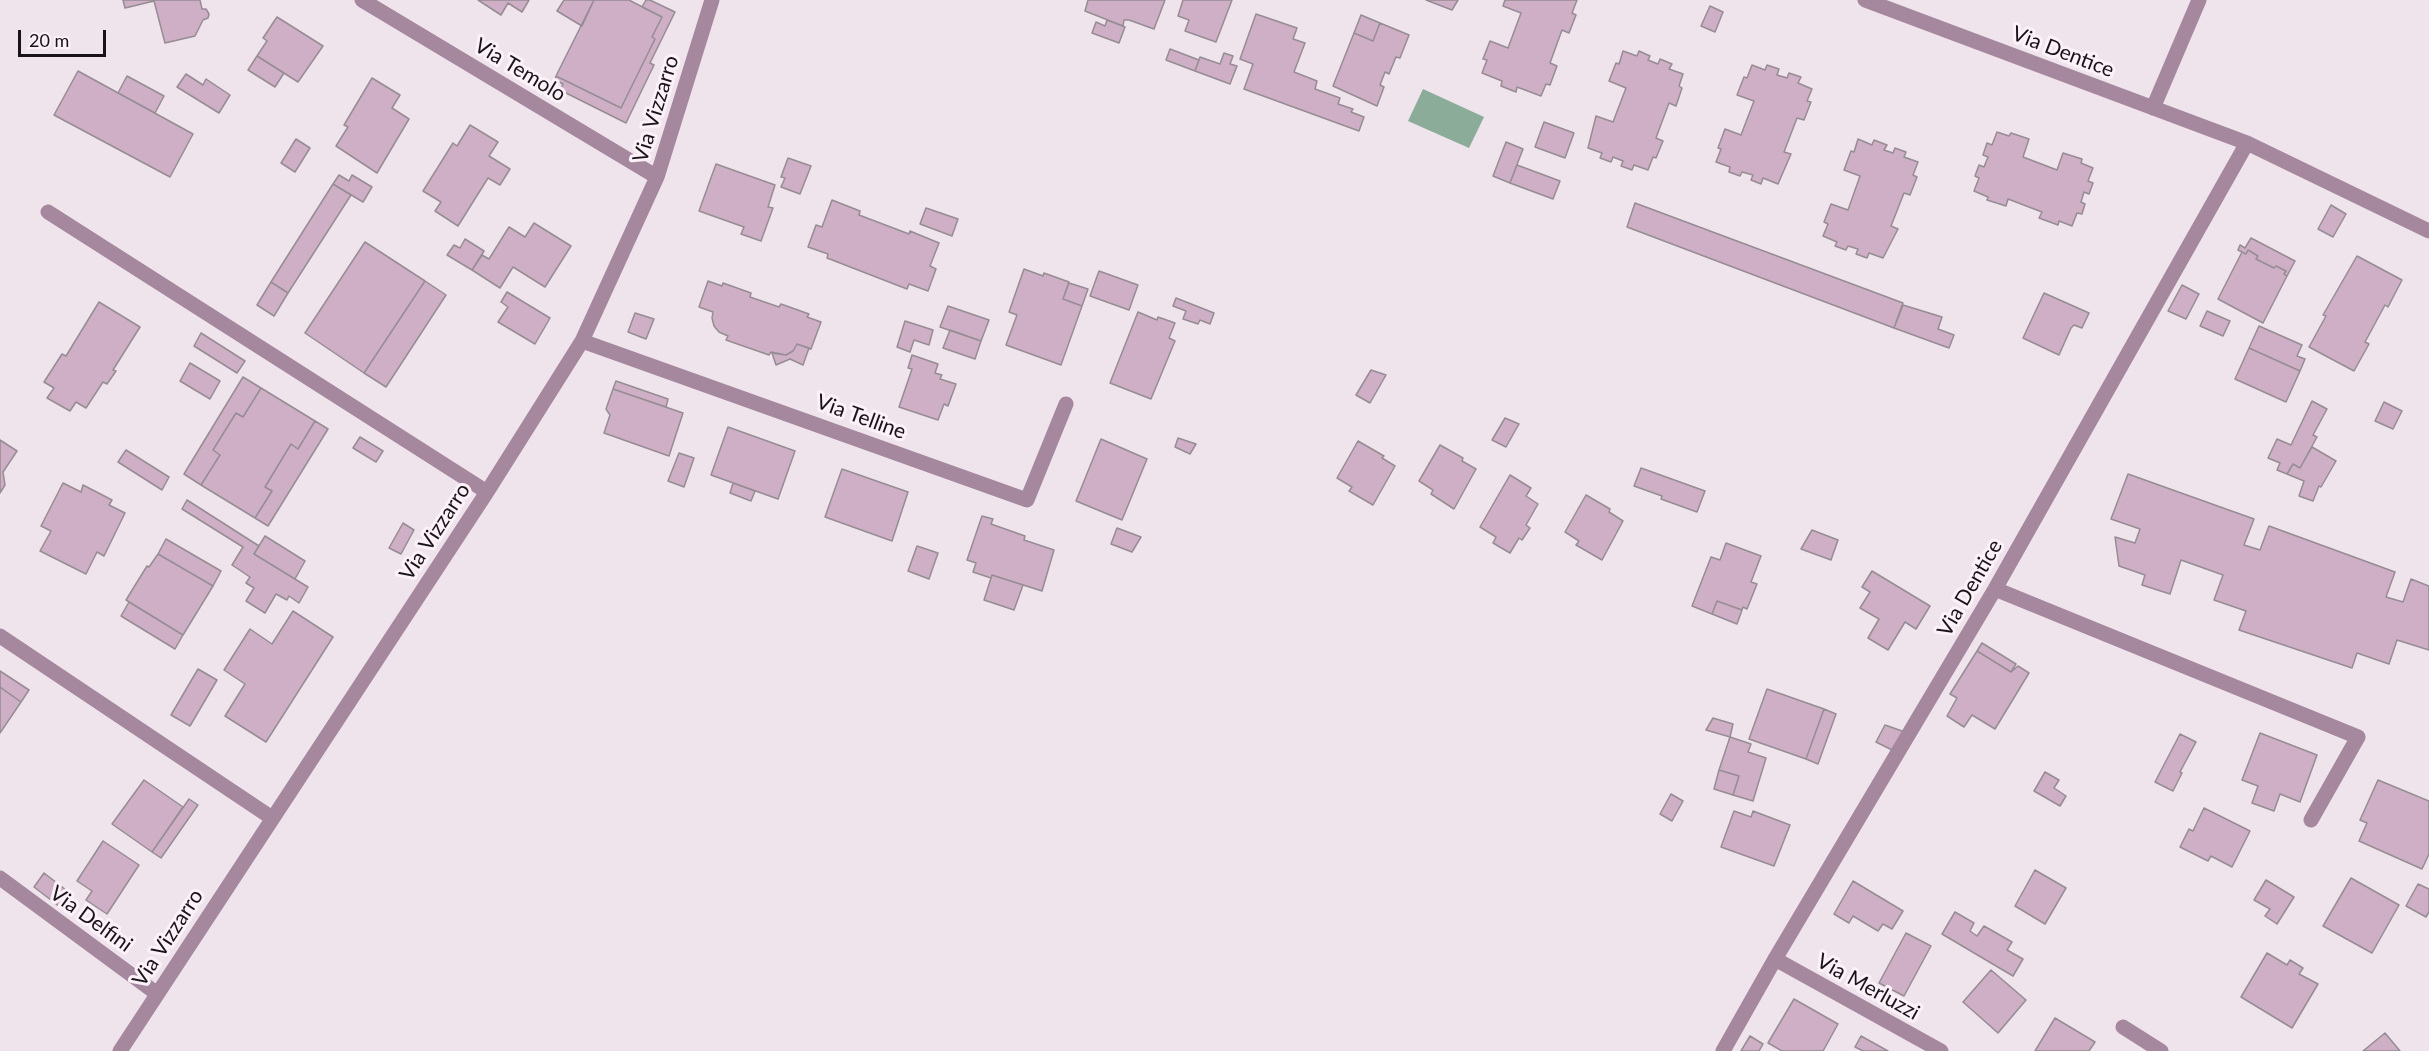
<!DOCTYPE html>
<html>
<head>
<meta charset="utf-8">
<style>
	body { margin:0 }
	#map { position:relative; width:2429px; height:1051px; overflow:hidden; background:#efe4ec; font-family:Lato,sans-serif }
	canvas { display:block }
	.scale { position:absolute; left:18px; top:30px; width:88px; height:27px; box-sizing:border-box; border:3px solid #171316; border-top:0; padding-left:8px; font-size:18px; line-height:21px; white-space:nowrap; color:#171316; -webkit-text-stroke:4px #fcf1f9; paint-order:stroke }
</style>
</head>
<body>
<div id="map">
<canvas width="2429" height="1051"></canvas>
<div class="scale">20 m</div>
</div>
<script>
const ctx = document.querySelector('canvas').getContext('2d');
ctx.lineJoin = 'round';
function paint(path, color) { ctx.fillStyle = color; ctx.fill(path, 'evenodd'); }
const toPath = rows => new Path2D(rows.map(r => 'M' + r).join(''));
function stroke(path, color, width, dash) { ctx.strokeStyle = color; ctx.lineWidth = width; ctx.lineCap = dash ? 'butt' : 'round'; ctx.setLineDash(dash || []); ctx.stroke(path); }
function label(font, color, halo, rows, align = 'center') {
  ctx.font = font + ' Lato,sans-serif'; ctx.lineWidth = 6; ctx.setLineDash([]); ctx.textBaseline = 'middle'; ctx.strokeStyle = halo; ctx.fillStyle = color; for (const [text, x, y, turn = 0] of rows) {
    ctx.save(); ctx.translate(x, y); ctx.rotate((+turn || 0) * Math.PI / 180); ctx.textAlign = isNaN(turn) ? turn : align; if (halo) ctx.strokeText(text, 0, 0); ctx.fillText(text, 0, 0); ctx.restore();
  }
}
paint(toPath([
	[1423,89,1484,117,1469,148,1408,121]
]), '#8aac99');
const building = toPath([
	[123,0,200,0,202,9,206,9,209,14,208,18,203,20,195,36,165,43,154,1,125,8,123,0],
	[478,0,529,0,522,12,508,3,501,15,478,0],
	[564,0,594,0,582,26,557,11,564,0],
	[594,0,629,0,662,17,652,37,655,39,621,108,556,76,594,0],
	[646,0,650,0,675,12,650,63,654,65,626,123,560,90,563,84,555,80,556,76,621,108,655,39,652,37,662,17,642,7,646,0],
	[1088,0,1165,0,1154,29,1129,20,1124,20,1123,26,1085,11,1088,0],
	[1183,0,1232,0,1216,42,1185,31,1189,20,1178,16,1183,0],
	[1426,0,1458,0,1452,10,1426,0],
	[1505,0,1577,0,1572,13,1576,15,1569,33,1562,30,1550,63,1557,66,1550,85,1546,84,1541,96,1517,87,1516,92,1501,86,1502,81,1482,73,1487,60,1483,59,1490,41,1508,48,1521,13,1503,6,1505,0],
	[1710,6,1723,12,1715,32,1701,26,1710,6],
	[1256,14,1297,28,1293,39,1305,43,1294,72,1317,81,1315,89,1340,98,1338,104,1353,109,1351,112,1364,117,1359,131,1244,89,1253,64,1240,59,1256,14],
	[1361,15,1380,23,1373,41,1354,33,1361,15],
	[277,17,323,46,298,82,257,56,267,41,263,38,277,17],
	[1107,20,1125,27,1119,43,1092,33,1096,22,1105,26,1107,20],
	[1380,23,1409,35,1400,58,1396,57,1389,74,1385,72,1380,85,1384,87,1377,106,1333,86,1354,33,1373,41,1380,23],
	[1170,49,1199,60,1195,71,1166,60,1170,49],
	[1623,51,1637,56,1639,51,1650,56,1648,60,1658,64,1660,59,1672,64,1669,69,1683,74,1679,86,1682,88,1676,106,1669,103,1656,138,1663,141,1656,158,1653,157,1648,170,1634,165,1632,170,1621,166,1623,161,1613,157,1611,162,1600,158,1602,153,1588,148,1596,116,1613,122,1626,88,1609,81,1616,63,1619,64,1623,51],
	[1224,53,1233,56,1230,64,1237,66,1230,84,1195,71,1200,57,1220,64,1224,53],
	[257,56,284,73,275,87,248,70,257,56],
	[1752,65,1765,70,1767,65,1779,69,1777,75,1787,78,1789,73,1801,77,1798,83,1812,89,1807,101,1811,102,1804,120,1797,118,1784,152,1791,154,1778,184,1763,178,1761,184,1751,180,1753,175,1742,172,1740,176,1729,172,1730,167,1716,162,1721,149,1718,148,1725,129,1741,135,1754,101,1737,95,1744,77,1747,78,1752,65],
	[78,71,193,134,170,177,54,115,78,71],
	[186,74,203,85,206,79,230,95,219,113,177,87,186,74],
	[127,76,164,96,155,113,118,93,127,76],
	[372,78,400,95,392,108,409,119,377,173,336,146,348,127,344,125,372,78],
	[1544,122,1574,133,1565,158,1535,147,1544,122],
	[470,125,498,142,489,156,510,169,500,185,488,178,458,226,435,211,441,202,423,191,453,143,457,146,470,125],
	[1997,132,2009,136,2011,133,2029,139,2023,157,2057,170,2063,153,2082,159,2081,163,2093,168,2088,181,2093,183,2089,194,2084,192,2081,202,2085,204,2082,214,2077,213,2072,226,2059,221,2058,225,2039,218,2042,212,2008,199,2006,206,1987,200,1988,197,1974,191,1979,178,1975,176,1979,165,1984,167,1988,157,1983,155,1987,143,1992,145,1997,132],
	[296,139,310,148,295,172,281,163,296,139],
	[1858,139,1872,145,1874,140,1887,145,1884,150,1893,153,1895,148,1906,152,1904,157,1918,162,1913,175,1917,177,1910,195,1904,193,1891,226,1898,229,1883,258,1869,253,1867,258,1856,254,1858,249,1848,246,1846,250,1835,246,1837,242,1823,236,1828,224,1824,222,1831,204,1848,210,1860,176,1844,170,1851,151,1854,152,1858,139],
	[1506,142,1523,149,1510,183,1493,176,1506,142],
	[788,158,811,166,800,194,781,187,785,178,781,177,788,158],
	[716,164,775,185,768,207,773,208,761,241,741,234,744,227,699,211,716,164],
	[1517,165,1560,181,1553,199,1510,183,1517,165],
	[339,175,349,181,352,175,372,187,363,202,333,184,339,175],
	[333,184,351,195,288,293,271,282,333,184],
	[832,200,860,211,859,215,909,234,910,231,939,243,930,266,936,269,928,291,909,284,907,289,827,258,828,254,808,247,816,225,822,227,832,200],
	[1635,203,1903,303,1894,328,1627,227,1635,203],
	[2331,205,2346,214,2333,237,2318,229,2331,205],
	[926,208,958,219,952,236,920,224,926,208],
	[534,223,571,246,545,287,513,267,500,288,472,270,482,255,489,259,509,227,525,237,534,223],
	[2251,238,2295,261,2287,276,2284,274,2286,271,2276,266,2274,268,2256,259,2258,256,2248,250,2246,254,2238,250,2240,245,2245,248,2251,238],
	[465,239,484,251,472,270,447,255,454,245,460,248,465,239],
	[365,242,425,281,364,373,305,333,365,242],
	[2248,250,2258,256,2256,259,2274,268,2276,266,2286,271,2284,274,2287,276,2263,323,2218,299,2242,252,2246,254,2248,250],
	[2357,256,2402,280,2388,307,2385,305,2365,342,2369,344,2354,371,2309,347,2326,316,2323,315,2357,256],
	[1024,269,1043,276,1044,273,1069,282,1063,299,1082,306,1061,365,1006,345,1017,315,1009,312,1024,269],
	[1099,271,1138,285,1129,310,1090,296,1099,271],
	[425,281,446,295,386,387,364,373,425,281],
	[708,281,722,286,723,283,751,293,750,297,779,307,781,304,809,314,807,317,821,322,811,349,797,344,793,351,786,355,771,352,769,355,726,340,728,336,719,332,714,326,712,318,713,312,699,307,708,281],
	[271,282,288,293,274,316,257,305,271,282],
	[1069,283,1088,289,1082,306,1063,299,1069,283],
	[2182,285,2199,294,2186,319,2168,311,2182,285],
	[507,292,550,318,535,344,498,322,508,307,501,302,507,292],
	[2044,293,2089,313,2082,328,2074,325,2071,328,2059,355,2023,338,2044,293],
	[1176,298,1214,313,1210,324,1200,320,1198,324,1183,319,1186,311,1173,306,1176,298],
	[99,302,140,327,113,370,116,371,107,384,103,382,86,408,76,402,70,411,47,398,54,388,44,382,62,354,66,356,99,302],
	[1903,305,1942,317,1938,329,1954,335,1949,348,1894,328,1903,305],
	[948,306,989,320,981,341,940,327,948,306],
	[2207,311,2230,321,2223,336,2200,326,2207,311],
	[1138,312,1157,320,1158,317,1175,323,1169,338,1175,341,1151,399,1110,383,1138,312],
	[635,313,654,319,646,339,628,332,635,313],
	[905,321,933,330,929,345,914,340,910,352,897,347,905,321],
	[2259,326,2302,345,2297,356,2305,359,2300,371,2249,348,2259,326],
	[950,330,981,341,975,359,943,348,950,330],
	[201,333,245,361,237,373,194,346,201,333],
	[797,344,809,348,803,365,790,359,776,365,772,353,786,355,793,351,797,344],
	[2249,348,2300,371,2286,402,2235,379,2249,348],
	[912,355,938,364,935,373,942,375,940,379,956,384,948,406,944,404,938,420,899,407,912,369,908,368,912,355],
	[190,363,220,381,210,399,180,381,190,363],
	[1371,370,1386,375,1370,403,1356,395,1371,370],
	[243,377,261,388,243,417,236,413,213,450,220,455,201,485,184,474,243,377],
	[616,381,668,399,666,407,613,389,616,381],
	[261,388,315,421,298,449,291,444,265,487,272,491,255,518,201,485,220,455,213,450,236,413,243,417,261,388],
	[613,389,683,413,669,456,604,433,610,415,606,409,613,389],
	[2312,401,2327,409,2313,435,2317,437,2300,468,2293,464,2287,474,2277,470,2280,463,2268,458,2277,439,2291,445,2312,401],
	[2384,402,2402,411,2393,429,2375,421,2384,402],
	[1505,418,1519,424,1506,447,1492,440,1505,418],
	[315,421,328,429,268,526,255,518,272,491,265,487,291,444,298,449,315,421],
	[728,427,795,451,778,499,711,475,728,427],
	[360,437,383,451,376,462,353,448,360,437],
	[1178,438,1196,444,1190,454,1175,447,1178,438],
	[1101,439,1147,459,1122,520,1076,501,1101,439],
	[0,440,17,451,3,472,5,485,0,493,0,440],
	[1358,441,1384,456,1382,458,1395,466,1373,505,1349,491,1352,487,1337,478,1358,441],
	[1440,445,1463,458,1462,461,1476,469,1454,509,1431,494,1433,490,1419,481,1440,445],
	[2312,447,2336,461,2321,487,2319,486,2313,501,2299,496,2304,481,2287,474,2293,464,2300,468,2312,447],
	[126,450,169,477,162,490,118,462,126,450],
	[679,453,694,458,684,487,668,481,679,453],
	[1641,468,1705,491,1697,512,1661,499,1662,496,1634,486,1641,468],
	[842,469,908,492,892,541,825,517,842,469],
	[2128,474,2254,519,2244,545,2260,550,2269,526,2395,572,2386,597,2403,602,2411,579,2429,586,2429,650,2397,640,2389,664,2357,653,2352,668,2239,630,2246,611,2214,600,2223,575,2181,560,2170,594,2142,585,2145,575,2119,566,2115,537,2135,543,2140,529,2111,519,2128,474],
	[1510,475,1531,488,1526,496,1538,504,1526,525,1530,528,1522,540,1519,538,1510,553,1493,543,1496,537,1480,527,1510,475],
	[63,483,81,492,83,485,112,500,109,505,125,513,104,556,97,552,86,574,40,551,51,531,41,526,63,483],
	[733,483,755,491,751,501,730,493,733,483],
	[1586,495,1610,509,1609,512,1623,521,1602,560,1576,545,1579,541,1565,532,1586,495],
	[187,500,259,546,254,554,308,587,299,603,289,596,287,600,276,594,265,613,246,601,254,588,246,583,250,577,232,565,243,547,182,509,187,500],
	[982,516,993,519,991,524,1025,536,1024,540,1054,550,1042,591,992,575,991,578,973,572,976,563,967,560,982,516],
	[403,523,414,530,401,554,389,548,403,523],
	[1117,528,1141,537,1132,552,1111,544,1117,528],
	[1812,530,1838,540,1831,560,1801,549,1812,530],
	[265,536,305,561,295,579,254,554,265,536],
	[166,539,221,571,213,586,158,554,166,539],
	[1726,543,1761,556,1751,582,1757,584,1747,609,1743,607,1742,610,1717,601,1712,614,1692,606,1711,557,1720,560,1726,543],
	[917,546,938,553,929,579,908,571,917,546],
	[158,554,213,586,183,635,126,600,147,566,149,567,158,554],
	[1872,571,1930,606,1916,629,1905,622,1888,650,1868,638,1879,619,1860,608,1870,592,1862,587,1872,571],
	[992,575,1023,585,1014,610,984,600,992,575],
	[1717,601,1742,610,1737,624,1712,614,1717,601],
	[129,602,183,635,175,649,121,616,129,602],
	[293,611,333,637,266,742,225,716,245,684,224,670,250,629,272,644,293,611],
	[1982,643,2016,664,2011,672,1977,651,1982,643],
	[1977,651,2011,672,2018,666,2029,673,1995,729,1972,715,1964,727,1947,716,1957,698,1950,694,1977,651],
	[198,669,217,680,190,726,171,715,198,669],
	[0,671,29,690,21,702,0,687,0,671],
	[0,687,21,702,0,733,0,687],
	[1767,689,1824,709,1806,759,1749,739,1767,689],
	[1824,709,1836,714,1818,764,1806,759,1824,709],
	[1713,718,1733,724,1730,737,1706,730,1713,718],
	[1885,725,1905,732,1894,751,1876,742,1885,725],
	[2260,733,2317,755,2300,802,2280,794,2274,811,2252,803,2258,786,2242,780,2260,733],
	[2180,734,2196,742,2180,772,2182,773,2173,791,2155,782,2180,734],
	[1730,737,1751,744,1748,752,1766,758,1753,801,1733,795,1739,776,1719,770,1730,737],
	[1719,770,1739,776,1733,795,1714,789,1719,770],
	[2045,772,2059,780,2054,788,2066,796,2060,806,2034,791,2045,772],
	[144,780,183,807,152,852,112,824,144,780],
	[2378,780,2429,801,2429,854,2422,869,2359,841,2367,823,2360,820,2378,780],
	[1671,794,1683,801,1672,821,1660,814,1671,794],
	[189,799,198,805,161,858,152,852,189,799],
	[2204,808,2250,831,2232,867,2211,856,2208,861,2180,847,2189,829,2193,831,2204,808],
	[1734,811,1751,817,1753,811,1790,825,1774,866,1721,847,1734,811],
	[103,841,139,865,107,914,86,900,92,891,77,881,103,841],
	[2035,870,2066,888,2045,924,2015,906,2035,870],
	[44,873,70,893,60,907,34,887,44,873],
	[2351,878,2399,905,2372,953,2323,926,2351,878],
	[2266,880,2294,897,2277,924,2265,916,2270,909,2254,900,2266,880],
	[1853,881,1903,911,1892,929,1883,924,1878,931,1853,916,1849,923,1834,914,1853,881],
	[2418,884,2429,889,2429,912,2426,917,2406,906,2418,884],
	[1955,912,1974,923,1970,931,1977,936,1984,926,2012,942,2007,950,2023,959,2013,976,1942,934,1955,912],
	[1906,933,1931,946,1904,996,1879,983,1906,933],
	[2267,953,2287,965,2290,960,2303,968,2299,974,2318,984,2292,1028,2241,997,2267,953],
	[1991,970,2026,1000,1998,1033,1963,1002,1991,970],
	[1794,999,1838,1024,1823,1051,1782,1051,1768,1043,1794,999],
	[2055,1018,2095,1042,2089,1051,2035,1051,2055,1018],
	[2385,1033,2400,1051,2363,1051,2385,1033],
	[1750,1036,1763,1044,1759,1051,1741,1051,1750,1036],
	[1861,1036,1888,1051,1863,1051,1855,1047,1861,1036]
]);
paint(building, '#ceafc6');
stroke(building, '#968c93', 1.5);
stroke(toPath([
	[362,0,657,177],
	[1865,0,2247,143,2429,231],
	[2153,108,2199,0],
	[48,212,487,492],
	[582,341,1027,500,1066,404],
	[1995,589,2358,737,2311,820],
	[0,636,272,818],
	[0,878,156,993],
	[1775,959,1941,1051],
	[2123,1027,2161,1051],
	[120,1051,487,492,582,341,657,177,712,0],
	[1723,1051,1775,959,1995,589,2247,143]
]), '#a5879e', 15);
label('21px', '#171316', '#fcf1f9', [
	["Via Dentice",2063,52,21],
	["Via Temolo",520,70,31],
	["Via Vizzarro",656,109,-73],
	["Via Telline",861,417,20],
	["Via Vizzarro",435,532,-57],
	["Via Dentice",1970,588,-60],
	["Via Delfini",91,919,36],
	["Via Vizzarro",168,938,-57],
	["Via Merluzzi",1868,987,29]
]);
</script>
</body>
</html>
